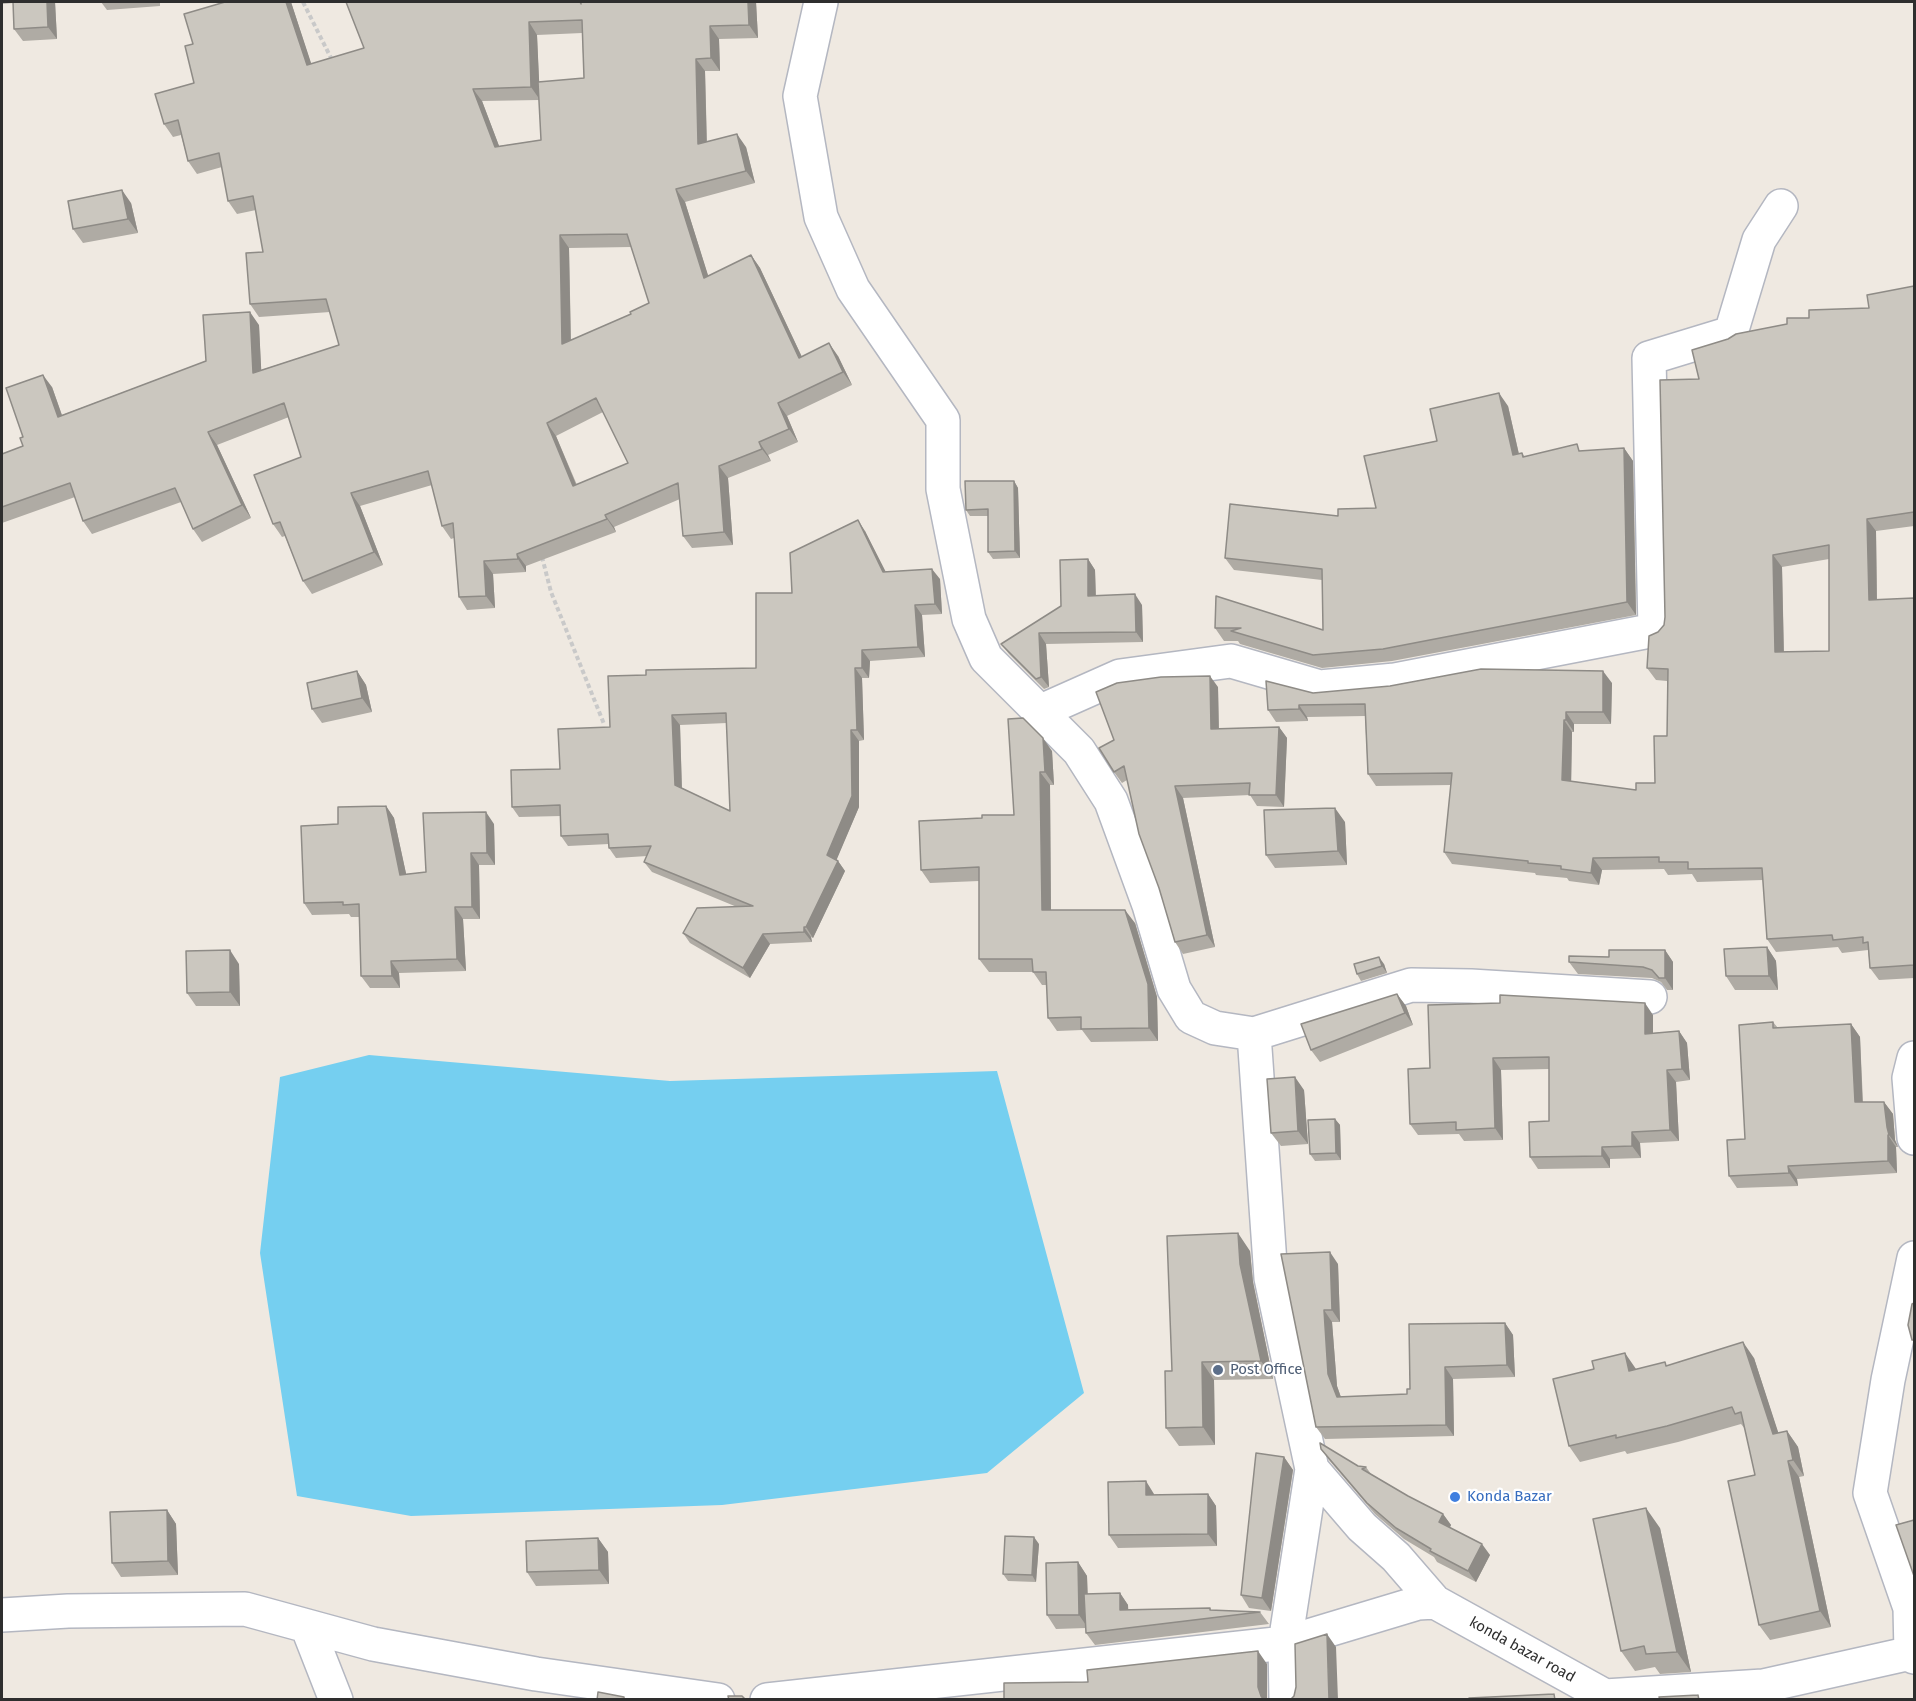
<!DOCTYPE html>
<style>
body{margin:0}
#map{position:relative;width:1916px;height:1701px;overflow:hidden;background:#efe9e1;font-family:"Fira Sans",sans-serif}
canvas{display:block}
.frame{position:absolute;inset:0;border:3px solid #2e2e2e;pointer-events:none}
</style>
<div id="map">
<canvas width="1916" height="1701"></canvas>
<div class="frame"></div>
</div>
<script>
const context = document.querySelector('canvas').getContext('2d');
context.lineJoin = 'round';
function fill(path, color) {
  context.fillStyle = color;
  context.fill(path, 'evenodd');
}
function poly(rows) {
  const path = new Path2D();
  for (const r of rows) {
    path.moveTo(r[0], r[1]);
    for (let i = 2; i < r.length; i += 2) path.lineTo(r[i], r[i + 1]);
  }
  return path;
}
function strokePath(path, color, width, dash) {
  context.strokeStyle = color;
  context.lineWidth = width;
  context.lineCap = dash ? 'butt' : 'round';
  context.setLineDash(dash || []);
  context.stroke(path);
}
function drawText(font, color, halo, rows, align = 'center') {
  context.font = font + ' "Fira Sans",sans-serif';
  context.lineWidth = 4.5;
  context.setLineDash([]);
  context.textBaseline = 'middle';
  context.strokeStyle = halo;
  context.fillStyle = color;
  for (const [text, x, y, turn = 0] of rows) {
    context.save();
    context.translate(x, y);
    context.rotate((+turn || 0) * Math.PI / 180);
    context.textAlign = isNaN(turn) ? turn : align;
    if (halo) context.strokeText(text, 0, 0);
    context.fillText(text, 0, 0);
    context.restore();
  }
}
fill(poly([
 [369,1055,670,1081,997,1071,1084,1393,987,1473,722,1505,411,1516,297,1496,260,1253,280,1077]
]), '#75cff0');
const minor = poly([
 [821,2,800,96,821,217,853,289,943,420,943,489,969,619,986,658,1079,751,1111,801,1149,905,1174,989,1191,1017,1215,1028,1254,1034,1411,985,1471,986,1650,997],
 [1039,712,1120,676,1231,661,1320,687,1395,680,1655,630,1649,358,1731,333,1759,240,1781,206],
 [1254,1034,1271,1278,1312,1469,1285,1643,1286,1700],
 [1914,1058,1909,1078,1914,1138],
 [1312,1469,1362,1527,1396,1557,1435,1602,1605,1696,1608,1700],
 [2,1615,68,1611,245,1609,373,1644,536,1674,718,1700],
 [307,1626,336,1700],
 [1911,1653,1910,1608,1870,1493,1888,1380,1914,1258],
 [1605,1696,1763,1686,1911,1653,1914,1657],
 [767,1700,1285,1643,1418,1603,1435,1602]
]);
strokePath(minor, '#b4b7c1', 36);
strokePath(poly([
 [303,2,332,60],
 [542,557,551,592,604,724]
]), '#c9c9c9', 4, [4.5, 3]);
strokePath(minor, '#fff', 33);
fill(poly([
 [2,2,55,2,57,39,23,41,14,29,13,3,2,4],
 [101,2,160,2,160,6,107,10],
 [291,2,311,64,364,48,346,2,756,2,758,38,719,39,720,71,705,71,707,142,746,147,755,183,685,202,708,276,751,255,760,268,802,357,838,356,852,385,787,416,798,442,768,455,771,461,728,478,733,545,692,548,683,536,680,499,614,527,616,532,526,566,526,572,493,574,495,608,467,610,459,597,454,538,451,539,442,526,432,485,360,506,383,565,312,594,303,581,285,536,282,537,273,524,301,457,289,417,217,445,251,518,202,542,193,529,181,502,92,534,83,521,75,497,2,523,2,454,23,446,23,437,52,387,62,415,206,361,259,325,261,370,339,345,330,312,259,317,250,304,263,252,256,210,237,214,228,201,222,167,197,174,188,161,181,135,173,137,164,124,194,83,193,44],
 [582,33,584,78,539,82,537,35],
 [539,100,541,140,499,146,482,101],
 [631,247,649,303,631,314,571,340,569,248],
 [603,412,628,463,577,485,556,436],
 [131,203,138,233,83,243,73,229],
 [1914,286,1914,526,1876,531,1877,600,1914,598,1914,978,1879,980,1870,968,1868,950,1842,953,1838,947,1776,952,1767,939,1763,880,1697,882,1692,874,1668,875,1664,869,1602,870,1599,885,1569,881,1567,878,1536,875,1535,873,1452,864,1444,852,1451,785,1376,786,1368,774,1365,716,1307,717,1308,721,1276,722,1268,710,1313,693,1612,683,1611,724,1574,724,1574,732,1572,732,1571,781,1636,790,1655,783,1667,736,1667,681,1656,680,1647,668,1658,632,1664,625,1665,617,1699,379,1787,324,1809,318,1869,308],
 [1829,559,1829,651,1784,652,1782,567],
 [1508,406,1519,454,1522,453,1525,457,1582,451,1624,448,1633,461,1636,615,1392,661,1322,668,1240,644,1238,641,1224,641,1215,628,1216,596,1323,630,1322,580,1234,570,1225,558,1338,516,1376,508,1437,441],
 [1014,481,1018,488,1020,558,993,559,988,552,988,516,970,516,966,510],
 [865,531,885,572,940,579,942,614,922,615,925,657,870,661,869,678,862,678,864,740,859,741,859,807,836,860,838,861,845,871,813,938,811,937,812,942,770,944,750,978,690,943,683,933,737,907,652,872,644,862,647,856,616,858,609,848,609,844,568,846,561,836,561,816,519,817,512,807,610,727,646,675,756,668,792,593],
 [727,723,730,811,682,788,680,725],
 [1088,559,1095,570,1096,596,1142,605,1143,642,1046,644,1049,687,1044,689,1009,654,1001,644,1061,606],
 [357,671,366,685,372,712,322,723,312,709],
 [1218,687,1219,729,1279,727,1287,738,1284,807,1257,806,1250,795,1183,798,1215,947,1183,954,1175,942,1127,780,1122,783,1114,772],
 [1052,751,1054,785,1050,785,1051,910,1135,923,1157,997,1158,1041,1091,1042,1082,1030,1057,1031,1048,1018,1047,985,1042,985,1033,972,989,972,979,959,979,881,930,883,921,870,982,818,1014,815],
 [386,806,394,818,406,874,426,872,494,824,495,865,479,865,480,919,463,919,466,971,399,973,400,988,370,988,361,976,359,917,351,917,349,914,312,915,304,903,338,824],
 [1345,822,1347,865,1275,868,1266,855],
 [1767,947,1776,961,1778,990,1735,990,1726,976],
 [1665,950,1673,962,1673,990,1667,990,1661,982,1652,978,1578,974,1569,962],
 [239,964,240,1006,196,1006,187,993],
 [1384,964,1387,973,1361,981,1357,974],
 [1397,994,1406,1006,1413,1025,1320,1062,1311,1050],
 [1653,1015,1653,1033,1679,1031,1687,1043,1690,1080,1676,1082,1679,1141,1640,1143,1641,1158,1610,1159,1610,1168,1538,1169,1530,1157,1549,1121,1549,1069,1501,1070,1503,1140,1464,1141,1459,1134,1418,1135,1410,1124,1430,1068],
 [1773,1022,1778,1028,1851,1024,1860,1037,1863,1102,1884,1102,1893,1114,1895,1140,1898,1147,1896,1147,1897,1173,1797,1179,1798,1186,1737,1188,1729,1176,1745,1139],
 [1304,1090,1308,1144,1281,1146,1271,1133],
 [1335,1119,1340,1125,1341,1160,1315,1161,1310,1154],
 [1250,1251,1253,1282,1273,1379,1214,1380,1215,1445,1179,1446,1166,1428,1172,1371],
 [1281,1254,1338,1264,1340,1322,1332,1322,1337,1386,1341,1397,1407,1394,1410,1389,1505,1323,1513,1335,1515,1377,1453,1379,1454,1436,1325,1439,1316,1427],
 [1754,1358,1778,1433,1787,1431,1798,1447,1804,1476,1799,1477,1831,1627,1770,1640,1759,1625,1755,1475,1745,1429,1741,1424,1678,1442,1627,1454,1625,1451,1580,1462,1569,1446,1636,1369,1636,1370],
 [1321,1449,1358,1466,1366,1467,1371,1474,1408,1496,1443,1514,1451,1525,1450,1527,1490,1555,1476,1582,1437,1562,1434,1557,1404,1539,1375,1514,1329,1460],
 [1284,1457,1293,1470,1271,1611,1249,1608,1241,1595],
 [1154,1494,1154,1495,1208,1494,1216,1506,1217,1546,1118,1548,1109,1535],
 [167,1510,176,1524,178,1575,121,1577,112,1563],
 [1660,1528,1691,1672,1660,1674,1655,1667,1635,1671,1621,1651],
 [598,1538,608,1552,609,1584,536,1586,527,1572],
 [1039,1544,1036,1582,1008,1581,1003,1574],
 [1078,1562,1087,1576,1088,1594,1120,1593,1128,1605,1128,1610,1210,1608,1211,1610,1260,1612,1269,1624,1095,1645,1086,1633,1086,1628,1056,1629,1047,1615]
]), '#afaba4');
fill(poly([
 [47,2,55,2,57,39,48,27],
 [286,2,291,2,316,78,307,65],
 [748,2,756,2,758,38,749,25],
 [529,22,537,35,540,100,531,87],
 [710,26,719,39,720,71,711,58],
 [696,59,705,71,707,157,698,144],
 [473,89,482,101,504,159,495,147],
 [737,134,746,147,755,183,746,171],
 [676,189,685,202,713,291,704,278],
 [122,190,131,203,138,233,128,219],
 [560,235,569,248,571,357,562,344],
 [751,255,760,268,808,370,799,358],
 [250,312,259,325,262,385,253,373],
 [829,343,838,356,852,385,843,372],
 [43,375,52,387,67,430,58,417],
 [1499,393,1508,406,1522,468,1513,455],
 [778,403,787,416,798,442,789,429],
 [547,423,556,436,582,499,573,486],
 [208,432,217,445,251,518,242,505],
 [759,442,768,455,771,461,762,449],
 [1624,448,1633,461,1636,615,1627,602],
 [719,466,728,478,733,545,724,532],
 [1014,481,1018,488,1020,558,1015,551],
 [351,493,360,506,383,565,374,552],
 [605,515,614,527,616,532,607,519],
 [1867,519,1876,531,1877,612,1869,600],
 [858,520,865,531,891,582,883,572],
 [517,554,526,566,526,572,518,559],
 [1773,555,1782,567,1784,664,1775,652],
 [1088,559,1095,570,1096,607,1088,596],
 [484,561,493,574,495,608,486,596],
 [932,569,940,579,942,614,935,604],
 [1135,594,1142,605,1143,642,1136,632],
 [915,605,922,615,925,657,918,647],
 [1039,633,1046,644,1049,687,1041,677],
 [862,650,870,661,869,678,862,668],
 [855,668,862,678,864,740,857,730],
 [357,671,366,685,372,712,362,698],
 [1603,671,1612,683,1611,724,1603,712],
 [1210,676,1218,687,1219,741,1211,729],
 [1299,705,1307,717,1308,721,1299,709],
 [1566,712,1574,724,1574,732,1566,720],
 [672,715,680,725,682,795,675,785],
 [1564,720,1572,732,1571,792,1562,780],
 [1279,727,1287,738,1284,807,1276,795],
 [851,730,859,741,859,807,834,866,827,855],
 [1043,738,1052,751,1054,785,1045,772],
 [1040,772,1050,785,1051,923,1042,910],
 [1175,786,1183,798,1215,947,1207,935],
 [386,806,394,818,409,887,400,875],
 [1335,808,1345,822,1347,865,1338,851],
 [486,812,494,824,495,865,487,853],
 [471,853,479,865,480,919,472,907],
 [1593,858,1602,870,1599,885,1591,873],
 [838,861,845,871,813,938,806,927],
 [455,907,463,919,466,971,457,959],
 [1125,910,1135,923,1157,997,1158,1041,1149,1028],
 [804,927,811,937,812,942,804,932],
 [763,934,770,944,750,978,743,968],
 [1767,947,1776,961,1778,990,1769,976],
 [230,950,239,964,240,1006,230,992],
 [1665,950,1673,962,1673,990,1665,978],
 [1379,957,1384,964,1387,973,1382,966],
 [391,961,399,973,400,988,392,976],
 [1397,994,1406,1006,1413,1025,1405,1013],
 [1645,1003,1653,1015,1653,1046,1645,1034],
 [1851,1024,1860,1037,1863,1115,1855,1102],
 [1679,1031,1687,1043,1690,1080,1682,1069],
 [1493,1058,1501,1070,1503,1140,1495,1128],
 [1667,1070,1676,1082,1679,1141,1670,1130],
 [1295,1077,1304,1090,1308,1144,1298,1131],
 [1884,1102,1893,1114,1895,1140,1898,1147,1889,1135,1887,1127],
 [1335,1119,1340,1125,1341,1160,1336,1153],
 [1632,1132,1640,1143,1641,1158,1632,1146],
 [1888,1135,1896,1147,1897,1173,1888,1161],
 [1602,1147,1610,1159,1610,1168,1602,1156],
 [1788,1166,1797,1179,1798,1186,1789,1173],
 [1238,1233,1250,1251,1253,1282,1273,1379,1261,1361,1240,1264],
 [1330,1252,1338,1264,1340,1322,1332,1310],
 [1324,1310,1332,1322,1337,1386,1345,1409,1337,1397,1328,1374],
 [1505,1323,1513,1335,1515,1377,1507,1365],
 [1743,1342,1754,1358,1784,1450,1773,1434],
 [1625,1353,1636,1369,1640,1387,1629,1371],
 [1202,1362,1214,1380,1215,1445,1203,1427],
 [1445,1367,1453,1379,1454,1436,1446,1425],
 [1787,1431,1798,1447,1804,1476,1793,1460],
 [1284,1457,1293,1470,1271,1611,1262,1598],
 [1788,1461,1799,1477,1831,1627,1820,1611],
 [1146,1481,1154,1494,1154,1507,1146,1495],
 [1208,1494,1216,1506,1217,1546,1208,1534],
 [1646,1508,1660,1528,1691,1672,1677,1652],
 [167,1510,176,1524,178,1575,168,1561],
 [1443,1514,1451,1525,1447,1533,1439,1522],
 [1034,1537,1039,1544,1036,1582,1032,1575],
 [598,1538,608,1552,609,1584,599,1570],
 [1482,1544,1490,1555,1476,1582,1468,1571],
 [1078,1562,1087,1576,1088,1628,1079,1615],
 [1120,1593,1128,1605,1129,1622,1120,1610],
 [1327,1634,1336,1647,1338,1700,1329,1700],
 [1258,1651,1267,1664,1267,1700,1263,1700,1261,1696,1258,1687]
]), '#8e8b86');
const building = poly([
 [13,2,47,2,48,27,14,29,13,2],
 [225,2,286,2,307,65,364,48,346,2,580,2,581,4,581,2,748,2,749,25,710,26,711,58,696,59,698,144,737,134,746,171,676,189,704,278,751,255,799,358,829,343,843,372,778,403,789,429,759,442,762,449,719,466,724,532,683,536,678,483,605,515,607,519,517,554,518,559,484,561,486,596,459,597,453,523,442,526,428,471,351,493,374,552,303,581,280,522,273,524,254,475,301,457,284,403,208,432,242,505,193,529,175,488,83,521,70,483,2,507,2,454,23,446,20,438,23,437,6,388,43,375,58,417,206,361,203,315,250,312,253,373,339,345,326,299,250,304,246,253,263,252,253,196,228,201,219,153,188,161,178,120,164,124,155,94,194,83,185,46,193,44,184,14,225,2],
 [582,20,584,78,538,82,541,140,495,147,473,89,531,87,529,22,582,20],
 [627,234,649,303,630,312,631,314,562,344,560,235,627,234],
 [596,398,628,463,573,486,547,423,596,398],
 [122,190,128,219,73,229,68,201,122,190],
 [1914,286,1914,512,1867,519,1869,600,1914,598,1914,965,1870,968,1868,942,1863,943,1863,937,1833,940,1832,935,1767,939,1762,868,1688,869,1688,862,1659,862,1659,857,1593,858,1591,873,1561,869,1561,866,1528,863,1528,861,1444,852,1452,773,1368,774,1365,704,1299,705,1299,709,1268,710,1266,681,1313,693,1390,686,1481,669,1603,671,1603,712,1566,712,1566,720,1564,720,1562,780,1636,790,1636,783,1655,783,1654,736,1667,736,1668,669,1647,668,1649,636,1658,632,1664,625,1665,617,1660,380,1699,379,1692,350,1728,339,1736,334,1787,324,1787,318,1809,318,1809,310,1869,308,1867,295,1914,286],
 [1829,545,1829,651,1775,652,1773,555,1829,545],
 [1499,393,1513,455,1522,453,1523,457,1577,444,1579,451,1624,448,1627,602,1383,649,1313,655,1231,631,1241,628,1215,628,1216,596,1323,630,1322,569,1225,558,1230,504,1338,516,1338,509,1376,508,1364,456,1437,441,1430,409,1499,393],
 [965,481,1014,481,1015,551,988,552,988,509,966,510,965,481],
 [858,520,883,572,932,569,935,604,915,605,918,647,862,650,862,668,855,668,857,730,851,730,852,796,827,855,838,861,806,927,804,927,804,932,763,934,743,968,683,933,697,908,753,906,644,862,651,846,609,848,608,834,561,836,560,805,512,807,511,770,560,769,558,729,610,727,608,676,646,675,646,670,756,668,756,593,792,593,790,553,858,520],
 [726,713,730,811,675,785,672,715,726,713],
 [1088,559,1088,596,1135,594,1136,632,1039,633,1041,677,1036,679,1001,644,1061,606,1060,560,1088,559],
 [357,671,362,698,312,709,307,683,357,671],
 [1210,676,1211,729,1279,727,1276,795,1249,795,1250,783,1175,786,1207,935,1175,942,1159,888,1139,834,1124,766,1114,772,1099,748,1114,740,1096,692,1117,683,1161,677,1210,676],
 [1023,718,1043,738,1045,772,1040,772,1042,910,1125,910,1148,984,1149,1028,1081,1029,1081,1017,1048,1018,1046,972,1033,972,1032,959,979,959,979,867,921,870,919,821,982,818,982,815,1014,815,1008,719,1023,718],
 [386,806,400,875,426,872,423,813,486,812,487,853,471,853,472,907,455,907,457,959,391,961,392,976,361,976,359,904,343,905,343,902,304,903,301,826,338,824,338,807,386,806],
 [1335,808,1338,851,1266,855,1264,810,1335,808],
 [1767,947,1769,976,1726,976,1724,949,1767,947],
 [230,950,230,992,187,993,186,951,230,950],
 [1609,950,1665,950,1665,978,1659,978,1652,970,1643,967,1569,962,1569,956,1609,957,1609,950],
 [1379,957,1382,966,1357,974,1354,964,1379,957],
 [1397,994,1405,1013,1311,1050,1301,1024,1397,994],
 [1500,995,1645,1003,1645,1034,1679,1031,1682,1069,1667,1070,1670,1130,1632,1132,1632,1146,1602,1147,1602,1156,1530,1157,1529,1122,1549,1121,1549,1057,1493,1058,1495,1128,1456,1130,1456,1122,1410,1124,1408,1069,1430,1068,1428,1005,1500,1003,1500,995],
 [1773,1022,1773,1028,1851,1024,1855,1102,1884,1102,1887,1127,1889,1135,1888,1135,1888,1161,1788,1166,1789,1173,1729,1176,1727,1140,1745,1139,1739,1025,1773,1022],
 [1295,1077,1298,1131,1271,1133,1267,1079,1295,1077],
 [1335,1119,1336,1153,1310,1154,1308,1120,1335,1119],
 [1238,1233,1240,1264,1261,1361,1202,1362,1203,1427,1166,1428,1165,1371,1172,1371,1167,1236,1238,1233],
 [1330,1252,1332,1310,1324,1310,1328,1374,1337,1397,1407,1394,1407,1389,1410,1389,1409,1324,1505,1323,1507,1365,1445,1367,1446,1425,1316,1427,1281,1254,1330,1252],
 [1914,1303,1914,1340,1912,1340,1908,1325,1912,1304,1914,1303],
 [1743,1342,1773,1434,1787,1431,1793,1460,1788,1461,1820,1611,1759,1625,1728,1481,1755,1475,1741,1412,1735,1414,1732,1407,1667,1426,1616,1438,1616,1435,1569,1446,1553,1379,1594,1369,1592,1361,1625,1353,1629,1371,1665,1362,1666,1366,1743,1342],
 [1320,1443,1358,1466,1366,1467,1362,1469,1408,1496,1443,1514,1439,1522,1482,1544,1468,1571,1430,1551,1431,1549,1396,1528,1367,1503,1321,1449,1320,1443],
 [1256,1453,1284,1457,1262,1598,1241,1595,1256,1453],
 [1146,1481,1146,1495,1208,1494,1208,1534,1109,1535,1108,1482,1146,1481],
 [1646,1508,1677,1652,1646,1654,1644,1646,1621,1651,1593,1519,1646,1508],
 [167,1510,168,1561,112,1563,110,1512,167,1510],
 [1914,1520,1914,1576,1896,1525,1914,1520],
 [1005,1536,1034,1537,1032,1575,1003,1574,1005,1536],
 [598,1538,599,1570,527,1572,526,1541,598,1538],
 [1078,1562,1079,1615,1047,1615,1046,1563,1078,1562],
 [1120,1593,1120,1610,1210,1608,1210,1610,1260,1612,1086,1633,1084,1594,1120,1593],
 [1327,1634,1329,1700,1290,1700,1294,1696,1296,1687,1295,1644,1327,1634],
 [1258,1651,1258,1687,1261,1696,1264,1700,1004,1700,1004,1683,1088,1682,1087,1670,1258,1651],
 [598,1692,624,1697,624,1700,597,1700,598,1692],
 [1554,1694,1555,1700,1469,1700,1469,1698,1554,1694],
 [1698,1695,1699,1700,1660,1700,1659,1697,1698,1695],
 [728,1696,742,1696,746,1700,729,1700,728,1696]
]);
fill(building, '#cbc7bf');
strokePath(building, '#8e8b86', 1.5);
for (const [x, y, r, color] of [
 [1218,1370,6,"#5c6f8a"],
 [1455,1497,6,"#3f7fe0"]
]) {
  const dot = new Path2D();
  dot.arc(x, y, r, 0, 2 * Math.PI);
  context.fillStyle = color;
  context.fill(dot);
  strokePath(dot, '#fff', 2);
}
drawText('15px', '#4e5e75', '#fff', [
 ["Post Office",1230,1370]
], 'left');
drawText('15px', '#366cbe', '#fff', [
 ["Konda Bazar",1467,1497]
], 'left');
drawText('15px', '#2e2e2e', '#fff', [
 ["konda bazar road",1522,1650,29]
]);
</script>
